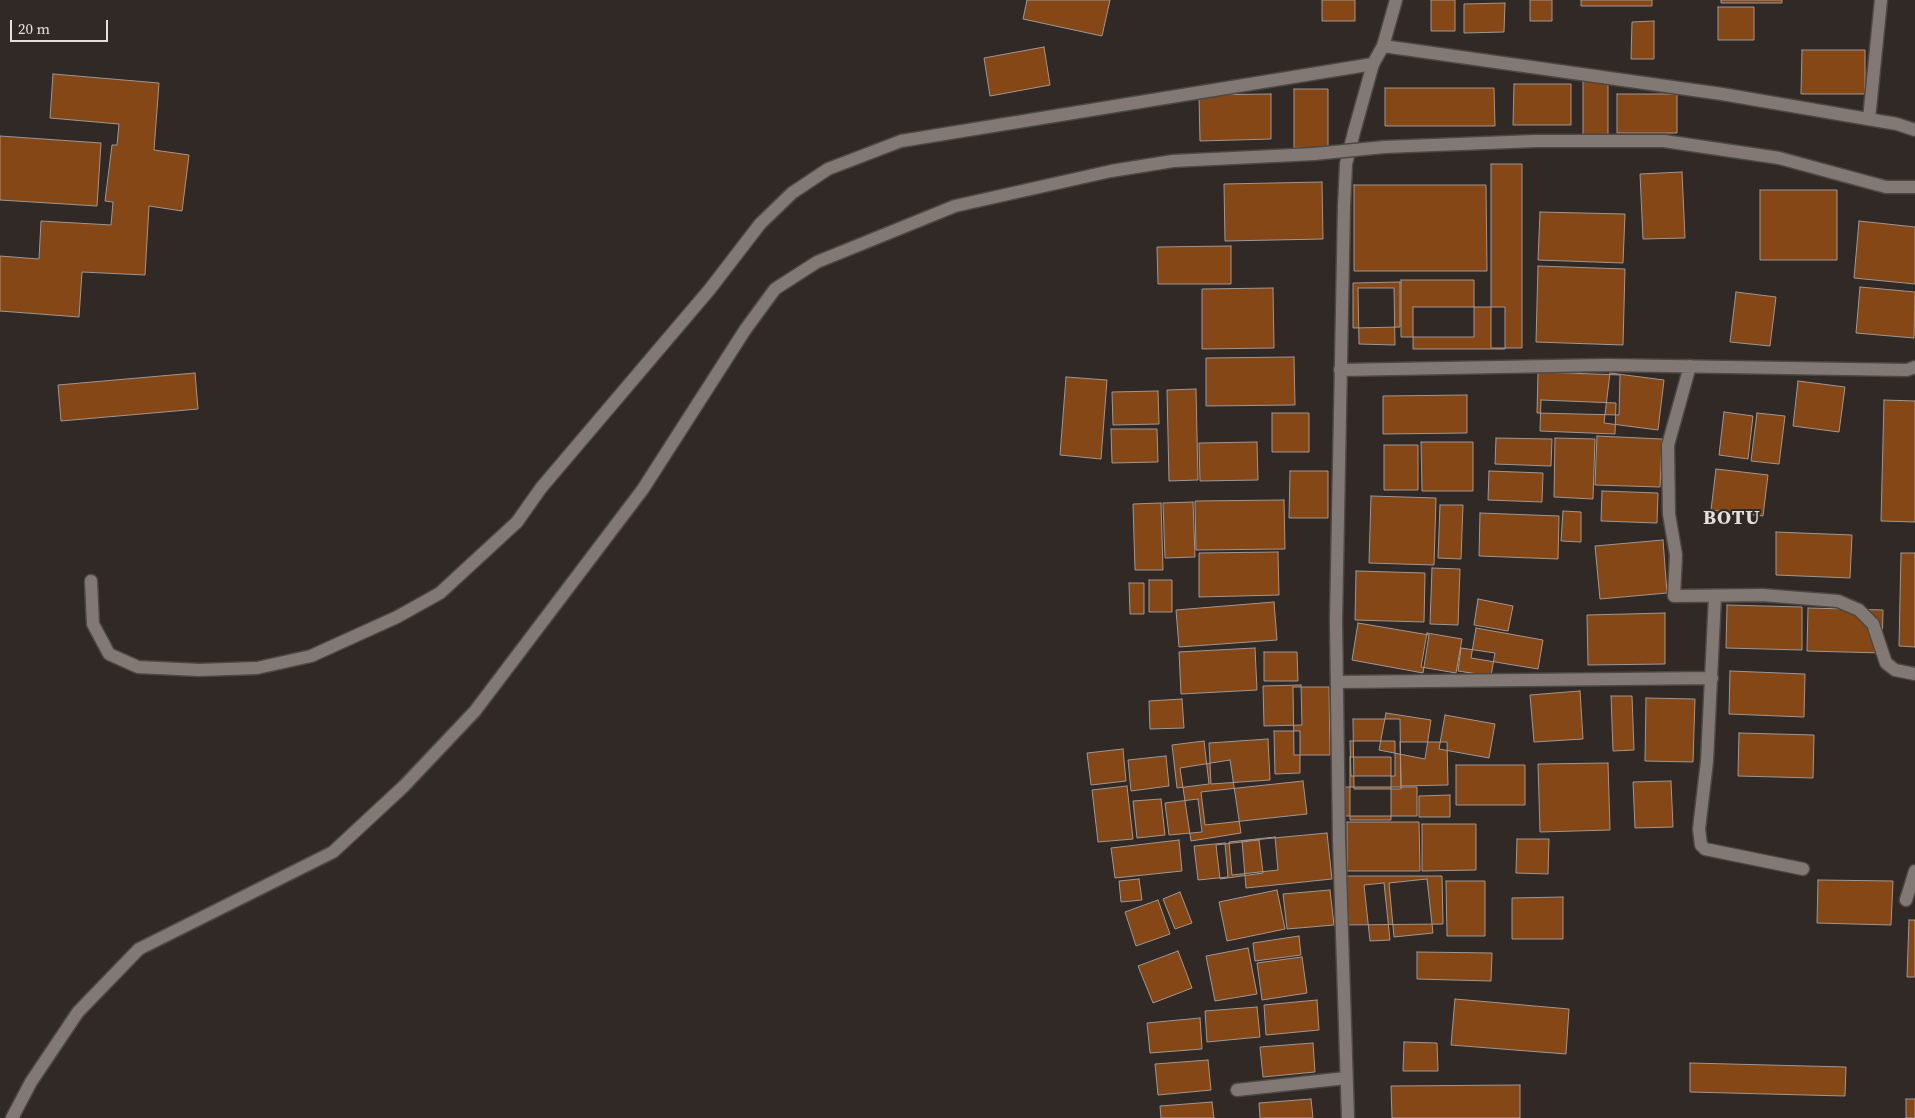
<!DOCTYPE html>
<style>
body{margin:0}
#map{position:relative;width:1915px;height:1118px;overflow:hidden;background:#302925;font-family:"Source Serif 4",serif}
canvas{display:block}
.scale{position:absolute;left:10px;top:20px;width:98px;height:22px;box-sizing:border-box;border:2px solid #e5e0dd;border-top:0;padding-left:6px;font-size:15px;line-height:18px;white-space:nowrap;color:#e5e0dd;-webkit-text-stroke:4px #302925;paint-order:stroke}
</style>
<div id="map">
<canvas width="1915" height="1118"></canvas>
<div class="scale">20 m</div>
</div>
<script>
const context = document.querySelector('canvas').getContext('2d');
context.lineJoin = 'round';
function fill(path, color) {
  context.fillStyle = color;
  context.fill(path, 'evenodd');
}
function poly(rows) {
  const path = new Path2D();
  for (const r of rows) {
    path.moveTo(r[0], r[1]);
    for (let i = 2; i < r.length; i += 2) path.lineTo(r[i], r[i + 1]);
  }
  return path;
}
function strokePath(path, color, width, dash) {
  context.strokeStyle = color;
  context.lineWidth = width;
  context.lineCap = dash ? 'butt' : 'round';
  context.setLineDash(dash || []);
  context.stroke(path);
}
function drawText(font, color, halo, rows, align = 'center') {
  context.font = font + ' "Source Serif 4",serif';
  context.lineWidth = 4;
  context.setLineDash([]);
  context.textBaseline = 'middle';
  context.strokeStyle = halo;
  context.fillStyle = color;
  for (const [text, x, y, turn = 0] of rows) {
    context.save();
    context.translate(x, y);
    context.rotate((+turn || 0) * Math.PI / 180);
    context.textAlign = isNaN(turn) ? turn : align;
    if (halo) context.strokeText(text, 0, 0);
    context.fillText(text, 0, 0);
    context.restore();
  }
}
const building = poly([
 [1027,0,1110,0,1102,36,1023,19,1027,0],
 [1322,0,1355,0,1355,21,1322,21,1322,0],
 [1431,0,1455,0,1455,31,1431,31,1431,0],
 [1530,0,1552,0,1552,21,1530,21,1530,0],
 [1581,0,1652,0,1652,6,1581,6,1581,0],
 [1721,0,1782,0,1782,3,1721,3,1721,0],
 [1505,3,1504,32,1464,33,1464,4,1505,3],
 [1718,7,1754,7,1754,40,1718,40,1718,7],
 [1654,21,1654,59,1631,59,1632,22,1654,21],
 [1044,47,1050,85,990,96,984,58,1044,47],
 [1802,50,1865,50,1865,94,1801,94,1802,50],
 [53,74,159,83,154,150,189,155,182,211,149,206,145,275,82,272,79,317,0,311,0,256,39,259,41,221,111,225,113,202,105,201,112,145,117,145,119,124,50,118,53,74],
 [1583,79,1608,79,1608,137,1583,136,1583,79],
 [1514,84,1571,84,1571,125,1513,125,1514,84],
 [1385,88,1494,88,1495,126,1385,126,1385,88],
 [1294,89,1328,89,1328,148,1294,148,1294,89],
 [1271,94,1271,139,1200,141,1199,95,1271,94],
 [1617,94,1677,94,1677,133,1617,133,1617,94],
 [0,136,101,143,97,206,0,200,0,136],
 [1491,164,1522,164,1522,348,1491,348,1491,164],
 [1682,172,1685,238,1643,239,1640,174,1682,172],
 [1322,182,1323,239,1225,241,1224,184,1322,182],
 [1354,185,1486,185,1487,271,1354,271,1354,185],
 [1760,190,1837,190,1837,260,1760,260,1760,190],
 [1540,212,1625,214,1623,263,1538,260,1540,212],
 [1859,221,1915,227,1915,284,1854,278,1859,221],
 [1231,246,1231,284,1158,284,1157,247,1231,246],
 [1538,266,1625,269,1623,345,1536,342,1538,266],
 [1401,280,1474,280,1474,337,1401,337,1401,280],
 [1400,282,1400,327,1353,328,1353,283,1400,282],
 [1860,287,1915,292,1914,338,1856,333,1860,287],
 [1273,288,1274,348,1202,349,1202,289,1273,288],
 [1358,288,1394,288,1395,345,1359,344,1358,288],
 [1736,292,1776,297,1770,346,1730,342,1736,292],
 [1413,307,1505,307,1505,349,1413,349,1413,307],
 [1294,357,1295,405,1206,406,1206,358,1294,357],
 [1538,372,1620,375,1619,415,1537,413,1538,372],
 [195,373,198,409,61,421,58,385,195,373],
 [1610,373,1664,380,1658,430,1604,423,1610,373],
 [1066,377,1107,380,1101,459,1060,455,1066,377],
 [1798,381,1845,387,1839,432,1793,426,1798,381],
 [1196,389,1198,480,1169,481,1167,390,1196,389],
 [1158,391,1159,424,1113,425,1112,392,1158,391],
 [1467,395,1467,433,1383,434,1383,396,1467,395],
 [1541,400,1616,403,1615,434,1540,431,1541,400],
 [1884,400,1915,401,1915,522,1881,521,1884,400],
 [1724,412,1753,416,1748,459,1719,455,1724,412],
 [1272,413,1309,413,1309,452,1272,452,1272,413],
 [1757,413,1785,416,1779,464,1751,461,1757,413],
 [1111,429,1157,429,1158,462,1112,463,1111,429],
 [1597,436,1662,439,1660,487,1595,485,1597,436],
 [1496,438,1552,439,1551,466,1495,464,1496,438],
 [1555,438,1595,439,1593,499,1554,497,1555,438],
 [1257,442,1258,480,1200,481,1199,443,1257,442],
 [1421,442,1473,442,1473,491,1422,491,1421,442],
 [1384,445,1418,445,1418,490,1384,490,1384,445],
 [1716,469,1768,475,1763,516,1711,510,1716,469],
 [1290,471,1328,471,1328,518,1289,518,1290,471],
 [1489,471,1543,473,1542,502,1488,500,1489,471],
 [1602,491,1658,493,1657,523,1601,521,1602,491],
 [1371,496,1436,498,1434,565,1369,563,1371,496],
 [1284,500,1285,549,1196,550,1195,501,1284,500],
 [1193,502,1195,557,1165,558,1163,503,1193,502],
 [1161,503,1163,570,1135,570,1133,504,1161,503],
 [1440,505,1463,505,1461,559,1438,558,1440,505],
 [1563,511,1581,512,1581,542,1561,541,1563,511],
 [1480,513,1559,516,1558,559,1479,556,1480,513],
 [1776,532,1852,535,1850,578,1776,575,1776,532],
 [1663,540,1667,593,1600,599,1595,546,1663,540],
 [1278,552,1279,595,1199,597,1199,553,1278,552],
 [1901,553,1915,553,1915,647,1899,646,1901,553],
 [1432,568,1460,569,1458,625,1430,624,1432,568],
 [1356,571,1425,573,1424,622,1355,620,1356,571],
 [1149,580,1172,580,1172,612,1149,612,1149,580],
 [1129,583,1144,583,1144,614,1130,614,1129,583],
 [1478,599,1513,606,1508,631,1474,625,1478,599],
 [1274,602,1277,640,1179,647,1176,610,1274,602],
 [1727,605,1802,607,1802,650,1726,648,1727,605],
 [1808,608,1883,610,1882,653,1807,651,1808,608],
 [1665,613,1665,664,1588,665,1587,615,1665,613],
 [1358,623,1429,635,1423,673,1352,660,1358,623],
 [1476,628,1543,640,1538,669,1471,658,1476,628],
 [1427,633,1462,639,1456,673,1421,667,1427,633],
 [1255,648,1257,690,1181,694,1179,652,1255,648],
 [1461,648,1495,653,1491,676,1458,671,1461,648],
 [1264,652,1297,652,1298,681,1264,681,1264,652],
 [1730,671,1805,674,1804,717,1729,714,1730,671],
 [1301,685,1302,725,1264,726,1263,686,1301,685],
 [1293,687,1329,687,1330,755,1294,755,1293,687],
 [1580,691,1583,739,1534,742,1530,695,1580,691],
 [1611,696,1632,696,1634,750,1613,751,1611,696],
 [1646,698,1695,699,1693,762,1645,761,1646,698],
 [1182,699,1184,728,1150,729,1149,701,1182,699],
 [1386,713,1431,720,1425,759,1379,750,1386,713],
 [1445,715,1495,724,1489,758,1439,749,1445,715],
 [1353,719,1400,719,1401,789,1354,789,1353,719],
 [1274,731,1300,731,1300,773,1275,774,1274,731],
 [1739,733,1814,735,1813,778,1738,776,1739,733],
 [1268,739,1270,780,1211,784,1209,743,1268,739],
 [1204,741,1209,784,1177,788,1172,745,1204,741],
 [1350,741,1395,741,1395,776,1351,776,1350,741],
 [1400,742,1447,742,1448,785,1401,786,1400,742],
 [1123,749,1126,781,1091,785,1087,753,1123,749],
 [1166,756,1169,786,1131,791,1128,760,1166,756],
 [1350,757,1391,757,1391,820,1350,820,1350,757],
 [1230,760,1241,833,1191,841,1180,768,1230,760],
 [1608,763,1610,830,1540,832,1538,764,1608,763],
 [1456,765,1525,765,1525,805,1456,805,1456,765],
 [1303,781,1307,814,1205,825,1201,792,1303,781],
 [1671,781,1673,827,1635,828,1633,782,1671,781],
 [1127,786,1133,839,1098,842,1092,790,1127,786],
 [1345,787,1417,787,1417,816,1345,816,1345,787],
 [1450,795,1450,817,1419,817,1419,796,1450,795],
 [1161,799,1165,835,1137,838,1133,801,1161,799],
 [1198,799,1202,832,1169,835,1165,803,1198,799],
 [1347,822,1419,822,1420,871,1347,871,1347,822],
 [1422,824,1476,824,1476,870,1422,871,1422,824],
 [1327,833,1332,879,1246,888,1242,841,1327,833],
 [1275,837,1278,870,1232,875,1229,842,1275,837],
 [1517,839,1549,839,1548,874,1516,873,1517,839],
 [1179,840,1182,871,1115,878,1111,848,1179,840],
 [1259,840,1263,873,1220,879,1216,845,1259,840],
 [1225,843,1228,877,1198,880,1194,846,1225,843],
 [1342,876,1442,876,1443,924,1342,925,1342,876],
 [1139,879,1142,900,1121,902,1119,881,1139,879],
 [1427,879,1433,933,1394,937,1389,883,1427,879],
 [1818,880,1893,881,1891,925,1817,923,1818,880],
 [1446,881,1485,881,1485,936,1447,936,1446,881],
 [1384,883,1390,940,1370,941,1364,885,1384,883],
 [1277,890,1285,929,1227,941,1219,902,1277,890],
 [1330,890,1334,925,1287,929,1283,894,1330,890],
 [1180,892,1192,923,1175,929,1163,899,1180,892],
 [1563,897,1563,939,1512,939,1512,898,1563,897],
 [1158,900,1170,934,1136,946,1125,912,1158,900],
 [1909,920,1915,920,1915,977,1907,977,1909,920],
 [1299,936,1301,955,1255,961,1253,943,1299,936],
 [1248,948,1257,994,1215,1001,1206,956,1248,948],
 [1178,951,1192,988,1153,1003,1138,966,1178,951],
 [1417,952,1492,953,1491,981,1417,979,1417,952],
 [1302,957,1307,993,1262,1000,1257,963,1302,957],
 [1455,999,1569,1009,1566,1054,1451,1045,1455,999],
 [1317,1000,1319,1030,1266,1035,1264,1005,1317,1000],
 [1257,1007,1260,1037,1207,1042,1205,1011,1257,1007],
 [1200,1018,1202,1049,1150,1053,1147,1023,1200,1018],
 [1404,1042,1437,1043,1438,1071,1403,1071,1404,1042],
 [1313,1043,1315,1072,1263,1077,1260,1047,1313,1043],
 [1208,1060,1211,1090,1158,1095,1155,1064,1208,1060],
 [1690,1063,1846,1067,1845,1096,1690,1092,1690,1063],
 [1520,1085,1520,1118,1392,1118,1391,1086,1520,1085],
 [1311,1099,1313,1118,1260,1118,1259,1103,1311,1099],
 [1906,1099,1915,1099,1915,1118,1906,1118,1906,1099],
 [1212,1102,1214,1118,1161,1118,1160,1106,1212,1102]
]);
fill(building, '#854716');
strokePath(building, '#a09792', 1);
const service = poly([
 [1384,147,1535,141,1664,141,1779,158,1886,187,1915,187],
 [91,581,93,624,109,654,138,667,199,670,257,668,311,656,397,617,440,593,517,522,541,488,710,289,760,224,792,193,828,169,901,141,1373,64],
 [12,1118,31,1082,78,1012,139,949,333,852,404,786,475,711,643,489,745,330,775,289,817,262,955,206,1111,171,1173,161,1314,154]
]);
const minor = poly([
 [1383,46,1722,94,1897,124,1915,130],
 [1869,119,1881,0],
 [1690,366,1668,445,1669,514,1676,555,1674,596,1762,595,1838,601,1859,610,1873,624,1886,663,1895,670,1915,674],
 [1340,370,1606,365,1907,370,1915,367],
 [1715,596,1707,761,1699,829,1701,845,1705,849,1803,869],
 [1337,682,1712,678],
 [1906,900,1915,871],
 [1237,1090,1346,1078],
 [1348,1118,1339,840,1336,620,1344,206,1346,164,1354,132,1373,64,1383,46,1396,0]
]);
strokePath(service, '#4d4844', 15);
strokePath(minor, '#4d4844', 15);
strokePath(service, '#827974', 12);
strokePath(minor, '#827974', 12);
const serviceBridge = poly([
 [1314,154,1384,147]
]);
strokePath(serviceBridge, '#4d4844', 15, []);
strokePath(serviceBridge, '#827974', 12);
context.letterSpacing = '1px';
drawText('bold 20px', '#e5e0dd', '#302925', [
 ["BOTU",1732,519]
]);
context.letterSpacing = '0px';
</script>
